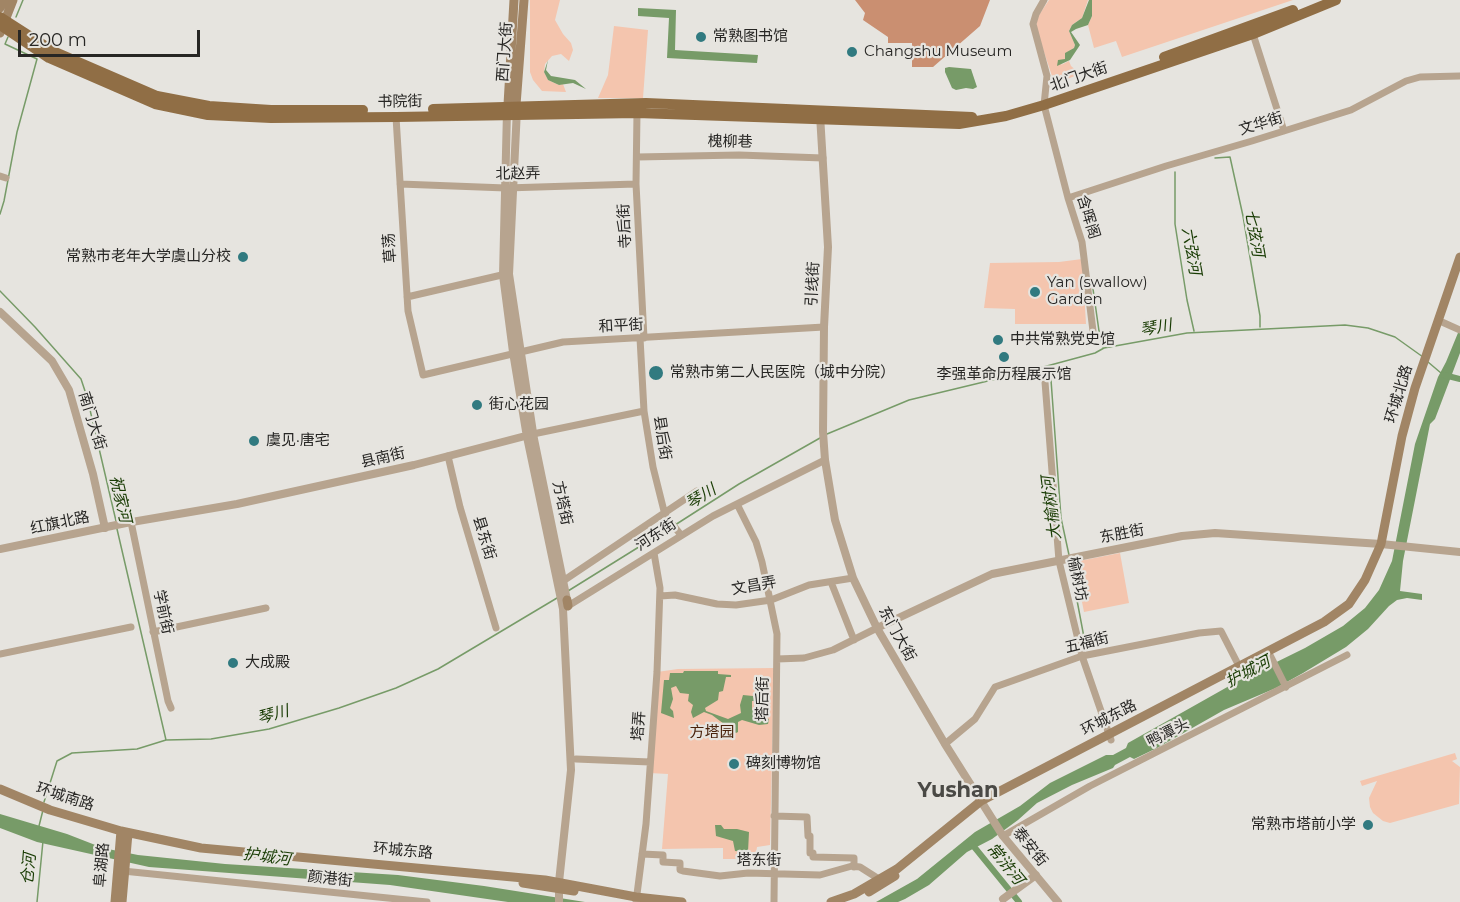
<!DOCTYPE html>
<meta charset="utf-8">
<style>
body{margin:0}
#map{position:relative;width:1460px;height:902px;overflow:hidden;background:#e6e4df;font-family:Montserrat,sans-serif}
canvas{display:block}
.scale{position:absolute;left:18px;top:30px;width:182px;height:27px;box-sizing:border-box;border:3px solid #272624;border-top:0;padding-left:8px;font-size:18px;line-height:21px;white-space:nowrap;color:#272624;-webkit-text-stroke:4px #e6e4df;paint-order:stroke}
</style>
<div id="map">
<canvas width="1460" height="902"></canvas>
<div class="scale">200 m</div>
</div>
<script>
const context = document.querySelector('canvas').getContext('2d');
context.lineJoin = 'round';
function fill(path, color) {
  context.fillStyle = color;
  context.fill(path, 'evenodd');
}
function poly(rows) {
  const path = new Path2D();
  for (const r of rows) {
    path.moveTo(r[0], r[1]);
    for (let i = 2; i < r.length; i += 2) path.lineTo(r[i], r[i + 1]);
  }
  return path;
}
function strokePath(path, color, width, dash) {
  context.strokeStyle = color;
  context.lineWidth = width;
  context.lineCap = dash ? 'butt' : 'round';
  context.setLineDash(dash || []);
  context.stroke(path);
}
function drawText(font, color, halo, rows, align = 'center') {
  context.font = font + ' Montserrat,"Noto Sans SC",sans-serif';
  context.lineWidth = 4.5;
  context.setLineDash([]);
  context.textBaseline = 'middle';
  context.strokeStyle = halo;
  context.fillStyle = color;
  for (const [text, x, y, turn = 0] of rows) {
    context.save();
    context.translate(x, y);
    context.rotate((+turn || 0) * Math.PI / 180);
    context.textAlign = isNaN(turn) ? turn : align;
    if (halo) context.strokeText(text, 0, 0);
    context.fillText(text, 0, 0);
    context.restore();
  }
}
fill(poly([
 [530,0,560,0,555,20,563,34,571,43,573,50,569,61,561,54,552,56,545,64,544,72,548,80,559,85,563,84,566,92,542,91,533,80,530,72],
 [1049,0,1088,0,1082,18,1072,25,1069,31,1075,45,1074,48,1066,53,1065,59,1061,65,1069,61,1071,66,1080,74,1062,81,1055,81,1052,76,1036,28,1037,18],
 [1092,0,1293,0,1122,57,1116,41,1094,48,1088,25,1092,16],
 [614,26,648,30,643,98,598,98,608,75],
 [1082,259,1086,324,1015,324,1015,309,984,308,990,263,1059,262],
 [1120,553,1129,603,1084,612,1074,562],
 [774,668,770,845,757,847,756,853,748,859,723,859,723,848,662,849,668,774,649,773,657,672,678,669],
 [1455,753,1457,759,1452,761,1460,767,1459,804,1390,823,1383,821,1373,813,1370,807,1369,798,1377,781,1362,786,1360,781]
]), '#f4c5ae');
fill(poly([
 [855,0,990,0,980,26,933,67,912,67,912,43,888,43,888,37,863,20,865,13]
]), '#ca8f71');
fill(poly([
 [1089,0,1092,0,1092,16,1088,25,1076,29,1071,32,1080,45,1070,60,1057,66,1058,60,1065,59,1065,53,1074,48,1075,45,1069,31,1072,25,1082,18],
 [638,8,676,10,675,50,758,55,757,63,667,58,669,18,638,16],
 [548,60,546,70,551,76,575,80,586,89,573,83,559,85,548,80,544,72],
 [949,67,971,69,977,87,973,89,966,88,956,90,952,88,945,72,945,68],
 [1460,328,1460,353,1435,419,1430,424,1403,561,1400,591,1422,594,1422,600,1407,598,1397,600,1389,606,1368,629,1346,647,1303,673,1276,688,1224,710,1157,748,1134,759,1130,757,1115,765,1113,768,1072,785,1037,803,1018,820,992,839,967,852,929,885,905,899,898,902,876,902,917,879,975,832,1020,806,1050,783,1106,755,1113,755,1126,748,1128,743,1238,681,1305,648,1343,626,1365,608,1379,590,1392,561,1415,444,1438,377,1446,362],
 [684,671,718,671,718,674,731,675,731,677,726,677,723,691,719,692,718,700,705,708,706,711,728,719,741,713,740,705,743,695,753,696,755,701,752,701,752,710,754,710,754,713,758,713,759,716,769,719,768,724,759,725,742,720,738,722,738,732,736,733,712,715,704,712,693,718,691,712,693,705,688,701,689,694,680,693,676,686,671,688,673,699,670,708,673,711,674,718,661,713,664,680,669,680,670,673,683,673],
 [0,814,67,834,103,848,138,855,225,864,398,875,484,886,585,902,508,902,390,885,149,867,37,842,0,828],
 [715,825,721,825,724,829,737,829,749,832,748,852,735,851,733,841,716,836]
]), '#779b68');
strokePath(poly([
 [16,17,23,0],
 [1215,158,1230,157,1243,216,1260,316,1260,327],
 [1175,172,1175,224,1187,300,1194,331],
 [0,214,4,201,17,132,37,59,5,44,8,37],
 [1092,282,1099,331,1103,347],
 [0,291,35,327,81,379,87,397,116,521],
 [1428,362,1441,373],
 [1050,366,1061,518,1069,555],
 [827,434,909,400,1021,373,1095,353,1104,348,1187,333,1345,325,1368,328,1395,337,1423,357],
 [675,525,739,484,820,438],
 [117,529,166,740],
 [1070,563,1086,648],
 [568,591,671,527],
 [44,802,57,761,72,753,137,749,166,740,211,739,269,729,339,708,396,688,438,669,557,598],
 [39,826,43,810],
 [37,902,43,841]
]), '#779b68', 1.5);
strokePath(poly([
 [1444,375,1460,379],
 [971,843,1019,902]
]), '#779b68', 6);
strokePath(poly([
 [1044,0,1036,14,1033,24,1047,76,1044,105,1068,198,1082,242,1094,339],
 [1253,34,1284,131],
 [637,113,636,184,644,338],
 [396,117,408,311,423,375,563,342,824,327],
 [637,157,739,155,823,158],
 [0,176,6,178],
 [400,184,506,188,636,184],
 [1068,198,1166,166,1252,141,1351,110,1406,81,1420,77,1460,76],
 [407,297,506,274],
 [1442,322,1460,330],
 [640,338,644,411,653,467,665,515,681,535],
 [1045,382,1059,561,1082,656,1111,740],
 [533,434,644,411],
 [448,456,460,507,496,628],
 [737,504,756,542,762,562,777,634,774,902],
 [131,522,168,701,171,708],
 [563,581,697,491],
 [831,582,854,640],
 [660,596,675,595,717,604,736,605,771,600,809,585,853,578],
 [568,606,713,516,825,460],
 [153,632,266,608],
 [0,654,131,627],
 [1270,655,1286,687],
 [777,659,804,658,833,650,877,628],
 [945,744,975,719,995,687,1082,656,1199,633,1221,631,1241,670],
 [576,759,650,762],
 [774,816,807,817,808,836,810,836,810,853,813,853,813,857,854,858,854,867],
 [1003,836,1090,786,1347,655],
 [642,854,663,855,663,862,680,863,680,870,683,871,720,876,748,873,820,875,852,866,860,867,882,881],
 [123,871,427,902],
 [636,902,646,824,657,672,660,588,654,553]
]), '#b7a48f', 7);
strokePath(poly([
 [517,109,509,274,534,439,567,600],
 [507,111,503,275,513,352,527,437,563,609,571,770,559,882,559,902],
 [820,115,828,247,824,327,823,432,825,460,835,520,853,578,877,628,945,744,1003,836,1058,902],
 [0,312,52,361,69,390,93,474,105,528],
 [0,549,126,523,237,504,414,465,533,434],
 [877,628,992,574,1182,536,1215,533,1381,544,1460,552],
 [1003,899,1036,875]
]), '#b7a48f', 8);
strokePath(poly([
 [0,8,4,0],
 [0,33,13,0],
 [508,105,514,0],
 [516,105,524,0],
 [567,600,568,606],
 [0,789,50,810,121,831,201,848,545,880,636,897,682,902],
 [523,883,574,891],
 [869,892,895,876],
 [115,902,121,831],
 [122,902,128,833],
 [831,902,854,894,897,869,981,801,1324,622,1349,604,1365,580,1381,544,1402,436,1415,388,1460,257]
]), '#a18565', 9);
strokePath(poly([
 [0,17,53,51,157,96,209,106,271,110,363,110],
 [0,25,49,58,155,104,208,115,271,118,396,117,637,113,959,124,1006,116,1044,105,1253,34,1336,0],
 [1164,57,1293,10],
 [433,109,646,103,972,117]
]), '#906e45', 10);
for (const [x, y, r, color] of [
 [701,37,6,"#317a80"],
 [852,52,6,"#317a80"],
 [243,257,6,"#317a80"],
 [1035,292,6,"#317a80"],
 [998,340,6,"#317a80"],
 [1004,357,6,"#317a80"],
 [656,373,8,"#317a80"],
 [477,405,6,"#317a80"],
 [254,441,6,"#317a80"],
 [233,663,6,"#317a80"],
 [734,764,6,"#317a80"],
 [1368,825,6,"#317a80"]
]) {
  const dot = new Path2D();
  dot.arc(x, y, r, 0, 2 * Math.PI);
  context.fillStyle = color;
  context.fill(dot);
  strokePath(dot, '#e6e4df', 2);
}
drawText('15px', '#272624', '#e6e4df', [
 ["常熟图书馆",713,37],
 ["Changshu Museum",864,52],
 ["常熟市老年大学虞山分校",231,257,"right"],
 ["Yan (swallow)",1047,283],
 ["Garden",1047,300],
 ["中共常熟党史馆",1010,340],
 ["常熟市第二人民医院（城中分院）",670,373],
 ["李强革命历程展示馆",1004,375,"center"],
 ["街心花园",489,405],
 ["虞见·唐宅",266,441],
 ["大成殿",245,663],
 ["碑刻博物馆",746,764],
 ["常熟市塔前小学",1356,825,"right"]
], 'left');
drawText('15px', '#272624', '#e6e4df', [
 ["西门大街",505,52,-86],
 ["北门大街",1079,77,-19],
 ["书院街",400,102,-1],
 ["文华街",1261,124,-17],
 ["槐柳巷",730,142,1],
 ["北赵弄",518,174,-1],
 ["含晖阁",1088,217,73],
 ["寺后街",625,226,-93],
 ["草荡",390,248,-94],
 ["引线街",813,284,-87],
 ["和平街",621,326,-3],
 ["环城北路",1399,394,-73],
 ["南门大街",92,421,73],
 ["县后街",662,438,81],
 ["县南街",383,458,-13],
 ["方塔街",562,503,78],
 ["红旗北路",60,523,-12],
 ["东胜街",1122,534,-11],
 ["河东街",656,535,-33],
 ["县东街",484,538,73],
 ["榆树坊",1077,579,78],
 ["文昌弄",754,586,-10],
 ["学前街",163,612,78],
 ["东门大街",897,634,61],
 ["五福街",1087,643,-14],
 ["塔后街",763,699,-89],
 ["环城东路",1109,718,-27],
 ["塔弄",639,726,-86],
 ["鸭潭头",1168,733,-27],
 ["环城南路",65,797,18],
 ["泰安街",1030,847,51],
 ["环城东路",403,851,5],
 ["塔东街",759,861],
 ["阜湖路",102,865,-85],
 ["颜港街",330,879,6]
]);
drawText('15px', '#49220b', '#e6e4df', [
 ["方塔园",712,733]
]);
drawText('italic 16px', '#193c04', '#e6e4df', [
 ["七弦河",1254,233,80],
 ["六弦河",1191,251,80],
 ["琴川",1156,328,-10],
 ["琴川",701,497,-32],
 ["祝家河",120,499,77],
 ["大榆树河",1052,508,-97],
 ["护城河",1248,672,-28],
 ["琴川",273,715,-15],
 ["护城河",267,857,7],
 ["常浒河",1005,864,51],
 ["仓河",29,869,-85]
]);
drawText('bold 21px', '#4a4945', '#e6e4df', [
 ["Yushan",958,791]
]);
</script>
